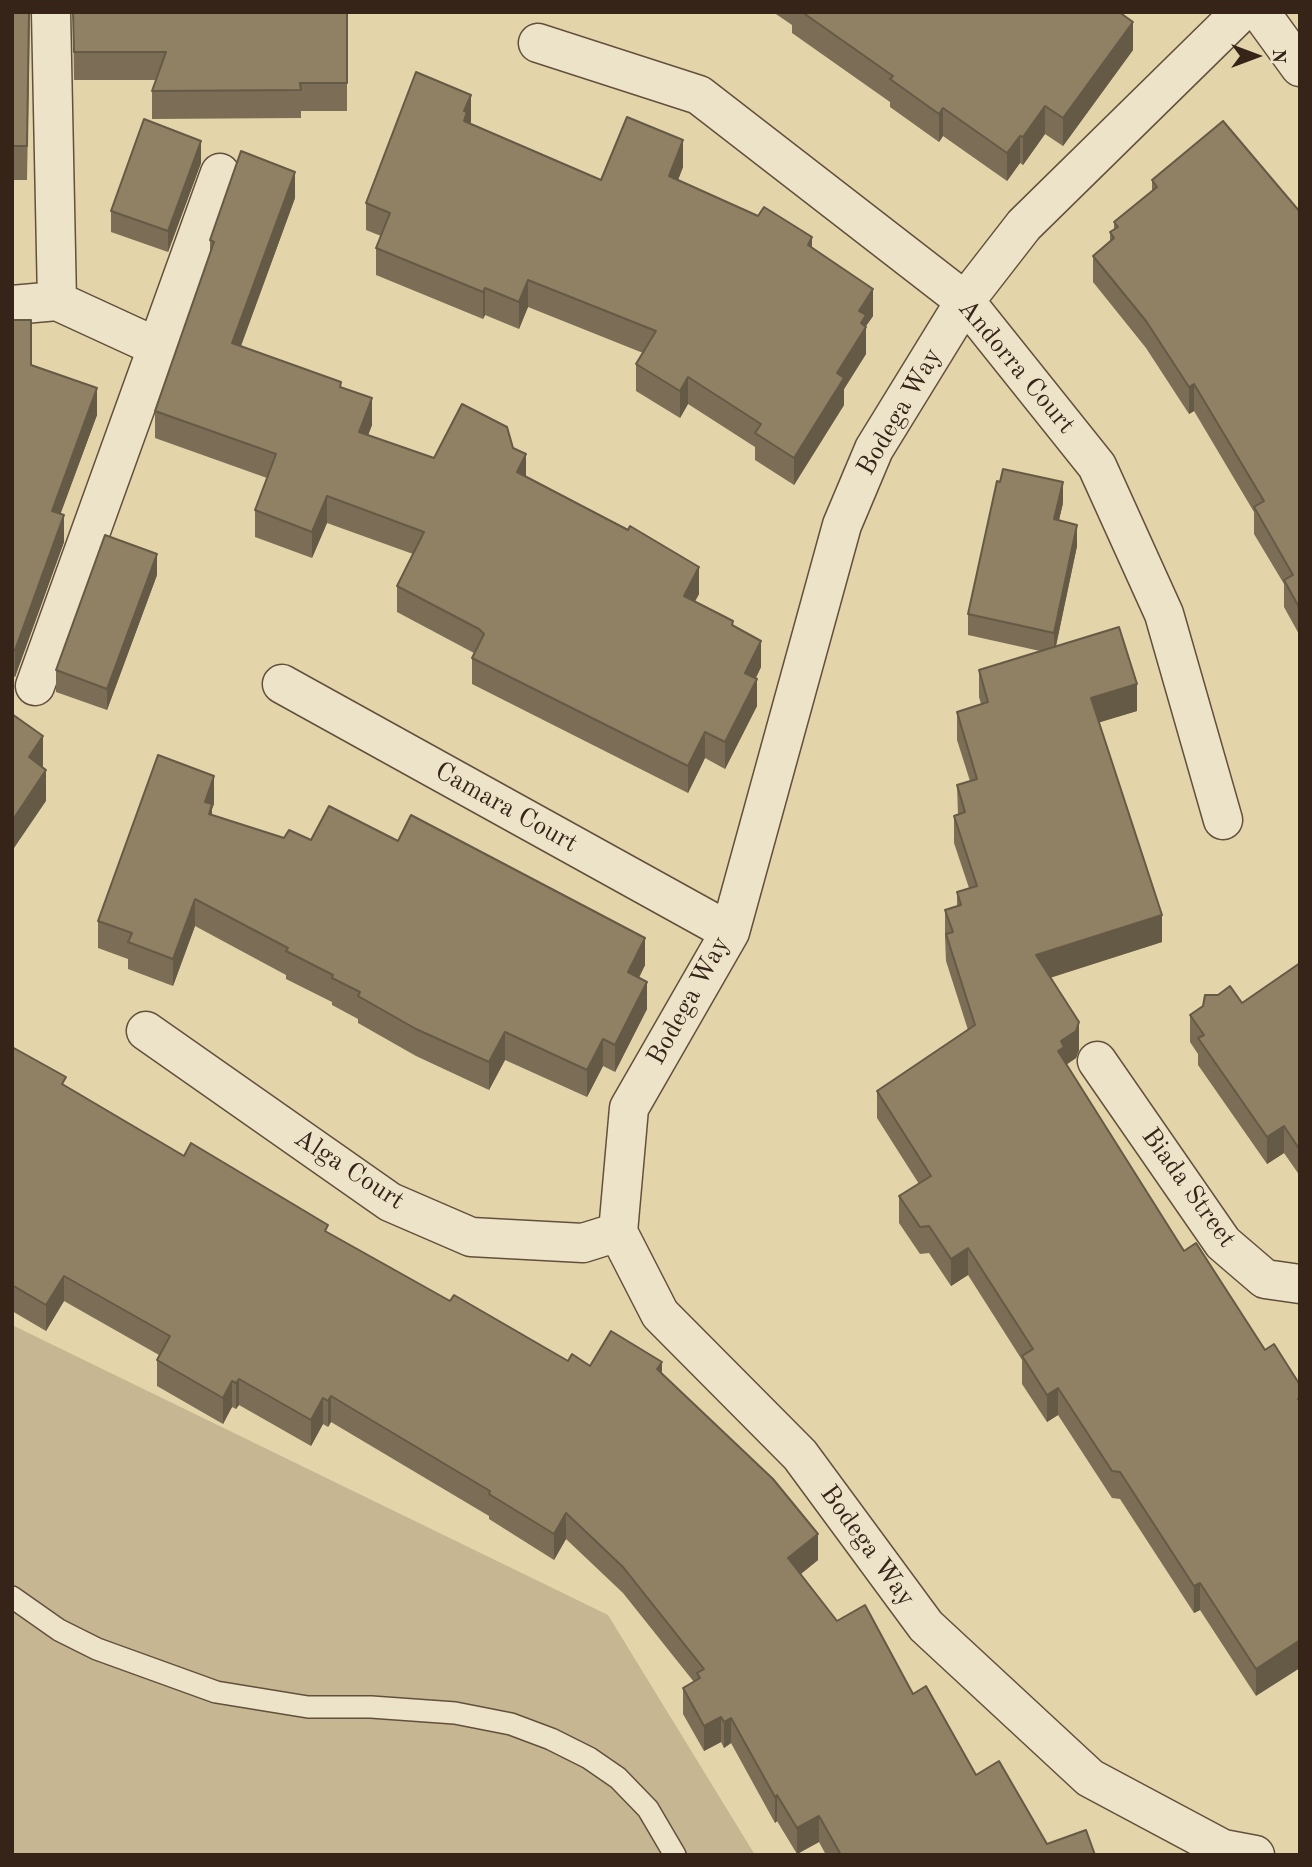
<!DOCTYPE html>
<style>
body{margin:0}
#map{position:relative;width:1312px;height:1867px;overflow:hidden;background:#e4d4aa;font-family:"Old Standard TT",serif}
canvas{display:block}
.frame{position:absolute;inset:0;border:14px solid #362419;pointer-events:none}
.north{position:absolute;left:1221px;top:21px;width:70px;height:70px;-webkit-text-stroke:5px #ede3c8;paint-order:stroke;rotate:90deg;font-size:19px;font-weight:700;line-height:28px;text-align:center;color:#362419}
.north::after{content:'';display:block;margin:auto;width:24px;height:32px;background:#362419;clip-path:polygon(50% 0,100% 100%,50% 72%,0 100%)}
</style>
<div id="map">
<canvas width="1312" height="1867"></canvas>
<div class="frame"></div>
<div class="north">N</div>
</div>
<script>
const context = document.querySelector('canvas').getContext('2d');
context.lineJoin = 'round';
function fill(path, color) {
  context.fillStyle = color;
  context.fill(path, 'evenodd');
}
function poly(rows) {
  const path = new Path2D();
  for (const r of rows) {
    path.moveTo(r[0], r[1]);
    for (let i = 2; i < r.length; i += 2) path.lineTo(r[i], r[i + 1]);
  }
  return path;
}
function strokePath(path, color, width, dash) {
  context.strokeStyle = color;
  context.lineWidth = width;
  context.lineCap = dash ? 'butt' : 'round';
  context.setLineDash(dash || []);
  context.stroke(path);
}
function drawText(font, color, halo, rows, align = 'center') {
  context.font = font + ' "Old Standard TT",serif';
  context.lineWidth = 5;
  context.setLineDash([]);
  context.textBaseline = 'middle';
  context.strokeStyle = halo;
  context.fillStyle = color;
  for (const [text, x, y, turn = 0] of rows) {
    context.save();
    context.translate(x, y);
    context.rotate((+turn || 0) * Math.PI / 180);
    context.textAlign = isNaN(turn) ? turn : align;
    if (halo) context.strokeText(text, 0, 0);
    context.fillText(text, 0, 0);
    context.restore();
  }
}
fill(poly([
 [12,1325,608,1615,755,1855,12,1855]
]), '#c6b691');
const service = poly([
 [12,1597,59,1630,97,1649,216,1692,308,1707,371,1707,455,1713,511,1724,551,1739,589,1758,618,1778,648,1809,675,1855]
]);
const minor = poly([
 [1241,12,1024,225,965,301,874,449,842,525,730,932,629,1108,618,1232,660,1314,800,1455,926,1626,1090,1778,1223,1849,1255,1855],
 [538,43,699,95,965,301,1097,466,1164,614,1223,820],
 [57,301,157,347],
 [12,305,57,301,51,12],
 [282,684,730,932],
 [35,686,220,173],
 [146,1031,390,1202,471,1237,583,1243,618,1232],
 [1097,1061,1223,1243,1265,1279,1300,1284]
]);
const tertiary = poly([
 [1260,12,1300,67]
]);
strokePath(service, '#62503d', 24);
strokePath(minor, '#62503d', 41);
strokePath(tertiary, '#62503d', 41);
strokePath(service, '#ede3c8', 21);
strokePath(minor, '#ede3c8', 38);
strokePath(tertiary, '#ede3c8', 38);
fill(poly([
 [12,12,30,12,27,180,12,180],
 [73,12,347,12,347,111,301,111,301,118,152,119,152,91,156,80,74,80],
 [773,12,1119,12,1133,50,1063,146,1045,134,1023,165,1020,163,1007,181,943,136,939,142,890,107,890,102,792,33,792,25],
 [471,122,470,124,601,180,683,167,678,180,812,248,873,316,866,326,866,354,844,389,844,405,794,485,755,460,755,447,688,404,680,418,636,391,636,364,643,353,528,307,519,329,485,315,483,319,376,275,376,248,381,236,366,230,366,203],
 [201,163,168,252,111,232,111,211],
 [1152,180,1300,212,1300,636,1284,607,1284,584,1254,534,1254,512,1194,411,1189,414,1146,348,1093,282,1093,256,1110,241,1110,232,1114,230,1114,222,1152,191],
 [295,198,241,346,341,387,372,425,368,435,434,458,513,448,526,476,699,594,695,601,733,626,761,667,756,678,757,706,725,769,705,758,688,793,472,684,472,658,474,653,397,612,397,586,413,554,327,523,312,558,255,537,255,510,267,478,155,438,155,411,210,255,210,240],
 [12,320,31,365,97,415,60,514,64,542,15,677,12,676],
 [1063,503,1059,520,1077,546,1056,646,1137,711,1099,722,1162,942,1050,978,1079,1050,1076,1058,1066,1065,1184,1251,1265,1350,1256,1696,1200,1610,1194,1613,1120,1499,1112,1498,1058,1415,1047,1422,1022,1384,1022,1360,968,1275,951,1286,929,1253,920,1254,899,1223,899,1196,919,1184,877,1118,877,1091,968,1030,946,961,945,937,945,910,957,906,957,892,969,888,954,843,954,816,958,815,957,785,970,781,957,740,957,712,981,704,979,697,979,670,1040,651,968,635,968,614],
 [157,575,107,710,56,692,56,670],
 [214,804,212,809,212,815,284,838,311,840,398,841,645,965,639,978,647,1009,615,1072,603,1066,587,1097,505,1060,489,1090,416,1056,358,1023,358,1019,332,1005,332,1002,286,979,286,975,195,926,173,986,128,969,128,959,98,948,98,921],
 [1300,963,1300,1176,1284,1153,1267,1164,1198,1065,1198,1054,1190,1042,1190,1015,1242,1003],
 [12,1047,66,1086,184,1156,328,1233,450,1301,568,1361,590,1366,662,1374,818,1560,801,1574,837,1621,913,1694,976,1775,1047,1844,1095,1855,826,1855,819,1842,797,1854,777,1821,775,1823,731,1743,724,1748,721,1742,704,1751,683,1714,683,1688,694,1682,623,1593,566,1539,554,1560,489,1519,489,1516,331,1422,328,1427,323,1424,311,1446,239,1405,236,1409,232,1407,223,1424,157,1386,157,1360,159,1355,64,1301,46,1331,12,1311]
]), '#7c6e56');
fill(poly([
 [1133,22,1133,50,1063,146,1063,118],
 [471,95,471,122,467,130,464,148,464,111],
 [1045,106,1045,134,1023,165,1023,137],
 [943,108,943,136,939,142,939,114],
 [1020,136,1020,163,1007,181,1007,153],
 [683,140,683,167,669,203,669,176],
 [201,141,201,163,168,252,168,231],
 [295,172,295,198,232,370,232,343],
 [812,237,812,264,808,245],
 [528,280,528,307,519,329,519,302],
 [485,288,485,315,483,319,483,292],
 [873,289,873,316,866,326,866,354,844,389,844,405,794,485,794,458,837,373,859,311],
 [688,377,688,404,680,418,680,391],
 [1194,384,1194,411,1189,414,1189,387],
 [97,388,97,415,52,537,52,511],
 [372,398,372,425,359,459,359,432],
 [526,454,526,480,517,472],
 [1063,482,1063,503,1054,541,1054,519],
 [327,496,327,523,312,558,312,532],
 [64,515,64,542,15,677,15,650],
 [1077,525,1077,546,1054,655,1054,633],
 [157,554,157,575,107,710,107,689],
 [699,567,699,594,684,622,684,596],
 [761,641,761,667,745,699,745,673],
 [757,679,757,706,725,769,725,742],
 [1137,684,1137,711,1091,725,1091,698],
 [705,732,705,758,688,793,688,766],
 [43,736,43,766,29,787,29,757],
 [46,770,46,801,12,851,12,821],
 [214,776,214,804,212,809,212,831,205,802],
 [195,899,195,926,173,986,173,959],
 [1162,915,1162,942,1036,982,1036,955],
 [645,938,645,965,628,999,628,972],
 [647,982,647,1009,615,1072,615,1045],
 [1079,1022,1079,1050,1076,1058,1064,1066,1058,1051,1061,1041],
 [505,1032,505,1060,489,1090,489,1062],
 [603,1039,603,1066,587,1097,587,1070],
 [1284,1126,1284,1153,1267,1164,1267,1137],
 [968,1248,968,1275,951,1286,951,1259],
 [64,1276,64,1301,46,1331,46,1305],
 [662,1362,662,1387,657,1369],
 [239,1379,239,1405,236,1409,236,1383],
 [232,1381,232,1407,223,1424,223,1398],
 [1058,1388,1058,1415,1047,1422,1047,1395],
 [331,1396,331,1422,328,1427,328,1401],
 [323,1398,323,1424,311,1446,311,1420],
 [566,1513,566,1539,554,1560,554,1534],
 [818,1534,818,1560,788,1584,788,1558],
 [1200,1583,1200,1610,1194,1613,1194,1586],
 [1300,1640,1300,1668,1256,1696,1256,1669],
 [721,1717,721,1742,704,1751,704,1726],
 [731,1718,731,1743,724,1748,724,1722],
 [777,1795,777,1821,775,1823,775,1797],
 [819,1816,819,1842,797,1854,797,1828]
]), '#655a46');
const building = poly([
 [12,12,29,12,27,146,12,146,12,12],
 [73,12,347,12,347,83,300,83,301,90,152,91,166,52,74,52,73,12],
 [802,12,1119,12,1133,22,1063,118,1045,106,1023,137,1020,136,1007,153,943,108,939,114,890,79,893,76,802,12],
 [416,72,471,95,464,111,467,112,464,121,601,180,627,117,683,140,669,176,758,216,764,207,812,237,808,245,873,289,859,311,866,315,861,323,866,327,837,373,844,378,794,458,755,433,761,424,688,377,680,391,636,364,656,331,528,280,519,302,485,288,483,292,376,248,390,213,366,203,416,72],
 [144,119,201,141,168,231,111,211,144,119],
 [1223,121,1300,212,1300,609,1284,580,1293,575,1254,507,1264,501,1194,384,1189,387,1146,321,1093,256,1114,238,1110,232,1118,227,1114,222,1157,187,1152,180,1223,121],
 [241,151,295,172,232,343,341,382,340,387,372,398,359,432,434,458,462,404,507,427,513,448,526,454,517,472,628,530,630,526,699,567,684,596,733,621,732,625,761,641,745,673,757,679,725,742,705,732,688,766,472,658,484,634,479,629,397,586,424,532,327,496,312,532,255,510,276,454,155,411,214,242,210,240,241,151],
 [12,320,31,320,31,365,97,388,52,511,64,515,15,650,12,649,12,320],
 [1003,469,1063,482,1054,519,1077,525,1054,633,968,614,997,481,1000,482,1003,469],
 [105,535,157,554,107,689,56,670,105,535],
 [1119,627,1137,684,1091,698,1162,915,1036,955,1079,1022,1076,1031,1061,1041,1064,1047,1058,1051,1184,1251,1196,1243,1265,1350,1274,1344,1300,1385,1300,1398,1298,1399,1300,1402,1300,1640,1256,1669,1200,1583,1194,1586,1120,1472,1112,1471,1058,1388,1047,1395,1022,1356,1033,1349,968,1248,951,1259,929,1226,920,1227,899,1196,931,1176,877,1091,975,1025,946,934,953,932,945,910,961,905,957,892,977,886,954,816,965,812,957,785,977,779,957,712,988,702,979,670,1119,627],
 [12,714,43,736,29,757,46,770,12,821,12,714],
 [158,755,214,776,205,802,212,804,209,814,284,838,289,830,311,840,329,806,398,841,411,815,645,938,628,972,647,982,615,1045,603,1039,587,1070,505,1032,489,1062,416,1029,358,996,360,992,332,978,333,975,286,951,288,948,195,899,173,959,128,942,132,933,98,921,158,755],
 [1300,963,1300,1150,1284,1126,1267,1137,1198,1038,1204,1035,1190,1015,1203,1006,1205,995,1218,995,1230,986,1242,1003,1300,963],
 [12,1047,66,1077,62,1084,184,1156,191,1143,328,1225,325,1231,450,1301,454,1295,568,1361,572,1354,590,1366,611,1331,662,1362,657,1369,773,1479,818,1534,788,1558,837,1621,865,1605,913,1694,926,1686,976,1775,999,1761,1047,1844,1086,1830,1095,1855,841,1855,819,1816,797,1828,777,1795,775,1797,731,1718,724,1722,721,1717,704,1726,683,1688,700,1678,697,1673,704,1669,623,1567,566,1513,554,1534,489,1494,490,1491,331,1396,328,1401,323,1398,311,1420,239,1379,236,1383,232,1381,223,1398,157,1360,170,1336,64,1276,46,1305,12,1285,12,1047]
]);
fill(building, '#908064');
strokePath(building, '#655a46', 2);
drawText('26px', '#362419', '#ede3c8', [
 ["Andorra Court",1016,367,50],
 ["Bodega Way",900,412,-60],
 ["Camara Court",506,808,29],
 ["Bodega Way",689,1001,-61],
 ["Alga Court",349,1170,33],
 ["Biada Street",1188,1188,54],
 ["Bodega Way",867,1546,54]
]);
</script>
